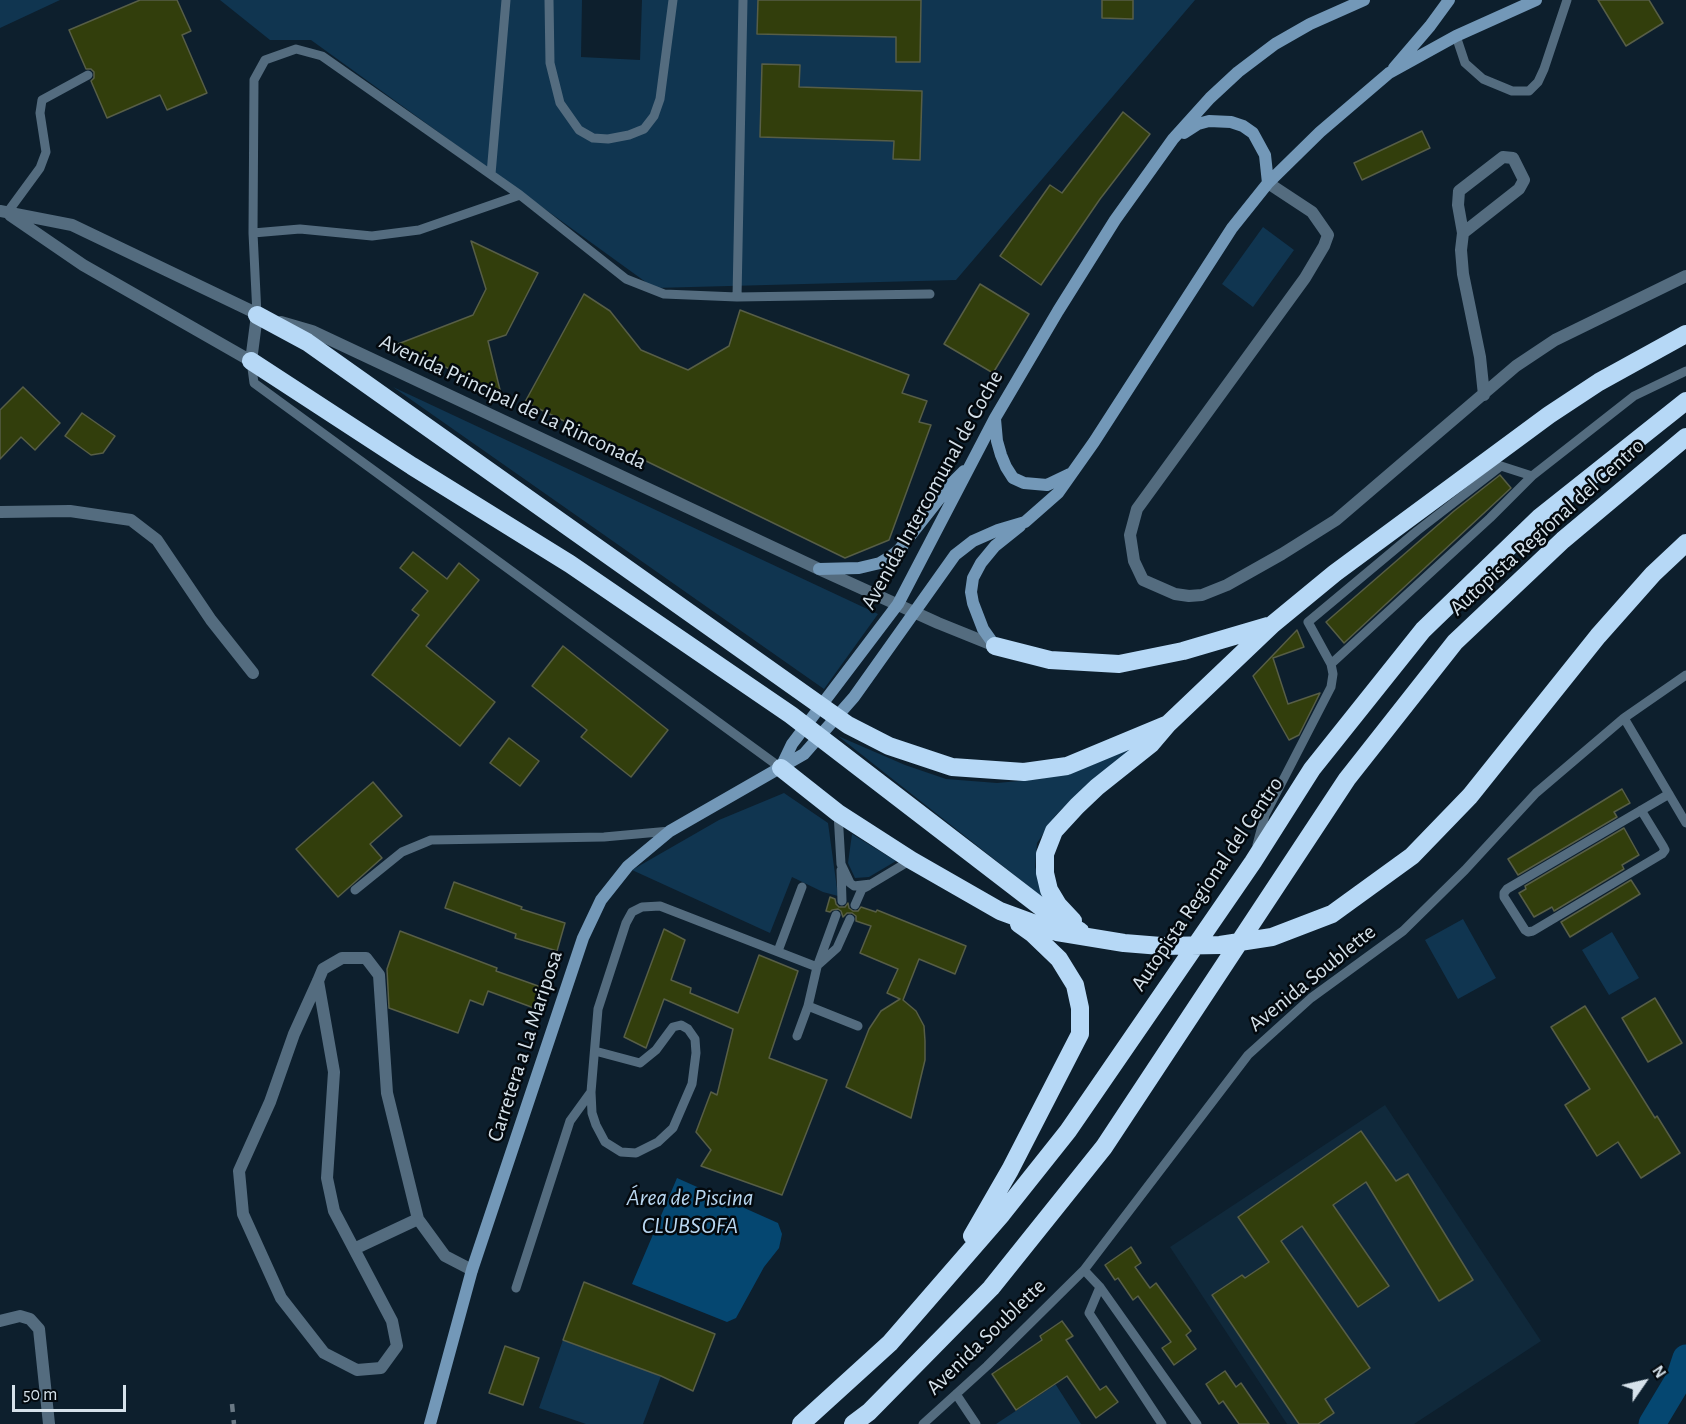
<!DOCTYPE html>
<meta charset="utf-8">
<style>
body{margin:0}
#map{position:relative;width:1686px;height:1424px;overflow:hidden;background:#0d1f2d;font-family:"Alegreya Sans",sans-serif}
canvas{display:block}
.north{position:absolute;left:1614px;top:1352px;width:60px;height:60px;-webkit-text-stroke:4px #03090e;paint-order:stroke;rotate:56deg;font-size:16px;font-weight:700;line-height:24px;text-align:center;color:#d6e2eb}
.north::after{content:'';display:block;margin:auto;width:21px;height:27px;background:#d6e2eb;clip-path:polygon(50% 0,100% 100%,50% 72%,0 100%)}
.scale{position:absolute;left:12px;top:1385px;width:114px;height:27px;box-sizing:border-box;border:3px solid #d6e2eb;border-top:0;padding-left:8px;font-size:18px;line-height:21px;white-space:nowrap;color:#d6e2eb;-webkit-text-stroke:4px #03090e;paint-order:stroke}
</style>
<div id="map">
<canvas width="1686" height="1424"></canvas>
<div class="north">N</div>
<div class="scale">50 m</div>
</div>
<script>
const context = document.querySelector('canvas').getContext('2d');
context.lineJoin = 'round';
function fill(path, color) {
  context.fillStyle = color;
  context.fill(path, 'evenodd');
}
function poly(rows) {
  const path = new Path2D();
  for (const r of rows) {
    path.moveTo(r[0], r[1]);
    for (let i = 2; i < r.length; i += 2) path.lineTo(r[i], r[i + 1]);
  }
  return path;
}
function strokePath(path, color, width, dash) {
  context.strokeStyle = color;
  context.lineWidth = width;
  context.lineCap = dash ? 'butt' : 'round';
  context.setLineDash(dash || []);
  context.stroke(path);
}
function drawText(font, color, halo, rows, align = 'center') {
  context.font = font + ' "Alegreya Sans",sans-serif';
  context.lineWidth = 5;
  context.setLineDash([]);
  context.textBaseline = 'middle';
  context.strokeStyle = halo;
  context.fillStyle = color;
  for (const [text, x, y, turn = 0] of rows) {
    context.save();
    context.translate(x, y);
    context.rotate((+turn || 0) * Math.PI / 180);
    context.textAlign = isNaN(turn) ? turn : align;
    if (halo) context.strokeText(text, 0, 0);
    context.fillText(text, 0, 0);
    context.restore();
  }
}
fill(poly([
 [1385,1105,1541,1341,1414,1424,1287,1424,1170,1247]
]), '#10293b');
fill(poly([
 [0,0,60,0,0,28],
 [220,0,582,0,581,57,640,60,642,0,1195,0,956,280,654,288,311,40,270,40],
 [1263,227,1294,250,1253,307,1222,284],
 [393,387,878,614,824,689],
 [838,736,905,765,946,779,997,783,1041,779,1137,746,1074,797,1055,816,1037,843,1035,867,1046,900],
 [784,793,828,823,838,896,823,892,792,877,770,933,632,870,719,820],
 [852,834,896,861,869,877,855,878,848,863],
 [1463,919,1496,978,1458,999,1425,940],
 [1612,932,1639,978,1609,995,1582,950],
 [563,1340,661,1376,643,1424,586,1424,539,1408],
 [1056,1385,1081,1424,996,1424,1055,1385]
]), '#103550');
fill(poly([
 [677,1178,778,1223,782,1234,779,1248,764,1267,736,1318,727,1322,632,1284]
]), '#054771');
strokePath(poly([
 [1652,1424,1679,1379,1686,1358]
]), '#054771', 27);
const building = poly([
 [140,0,177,0,191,31,182,35,207,93,167,110,160,95,107,118,91,81,94,78,94,72,91,69,86,69,69,30,140,0],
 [758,0,921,0,920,62,896,62,896,37,757,34,758,0],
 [1102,0,1133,0,1133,19,1102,18,1102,0],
 [1598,0,1649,0,1663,23,1626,46,1598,0],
 [762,64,800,65,799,87,922,91,920,160,893,159,894,141,760,137,762,64],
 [1123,112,1150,134,1100,199,1041,285,1000,256,1050,185,1062,193,1123,112],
 [1422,131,1430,148,1362,180,1354,163,1422,131],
 [471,241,538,273,506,335,488,341,501,394,398,344,473,315,486,289,471,241],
 [980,284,1029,314,993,373,944,344,980,284],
 [584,294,610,311,641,350,688,370,729,346,740,310,909,375,902,393,927,401,919,422,931,425,889,540,845,558,525,402,584,294],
 [23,387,60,423,35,450,21,437,0,459,0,410,23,387],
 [82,413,115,436,103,453,91,455,65,436,82,413],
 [1500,475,1511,488,1344,643,1326,622,1454,511,1500,475],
 [413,552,447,579,459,563,479,580,426,646,495,702,460,746,372,675,419,615,412,610,428,591,400,568,413,552],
 [1297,630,1304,647,1273,658,1288,704,1320,693,1299,735,1289,740,1253,676,1297,630],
 [563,646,668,730,631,777,581,737,587,730,532,686,563,646],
 [509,738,539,761,520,786,490,763,509,738],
 [373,782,402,816,370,844,382,858,338,897,296,849,373,782],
 [1622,789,1630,803,1614,812,1617,817,1518,875,1508,859,1622,789],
 [1624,828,1639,855,1622,865,1624,869,1554,911,1552,907,1534,917,1519,893,1526,889,1525,886,1624,828],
 [1631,880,1640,894,1570,937,1561,922,1631,880],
 [454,882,522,907,521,909,565,923,557,951,515,938,516,934,445,908,454,882],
 [830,897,835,899,836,904,839,907,845,907,848,903,849,908,853,911,858,911,861,907,876,912,877,910,966,946,955,974,919,959,903,1000,916,1011,924,1026,925,1041,925,1060,911,1118,846,1087,869,1029,881,1011,900,999,887,993,898,969,860,953,871,926,856,921,856,916,852,913,847,913,843,917,841,911,838,909,832,910,830,912,826,911,830,897],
 [664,929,685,940,671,980,691,988,690,993,738,1013,759,955,798,971,769,1058,827,1080,782,1195,701,1166,711,1150,696,1132,711,1092,717,1095,733,1029,664,999,646,1048,624,1037,664,929],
 [400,931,497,968,496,971,541,987,534,1008,488,991,483,1005,470,1000,458,1033,389,1008,387,969,400,931],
 [1655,998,1682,1043,1648,1062,1622,1018,1655,998],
 [1585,1006,1655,1118,1657,1116,1680,1153,1641,1178,1618,1142,1597,1156,1565,1105,1590,1089,1551,1027,1585,1006],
 [1361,1131,1396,1181,1408,1174,1473,1280,1439,1301,1366,1182,1333,1205,1389,1286,1358,1307,1302,1226,1281,1241,1370,1368,1325,1399,1334,1413,1318,1424,1299,1424,1212,1295,1242,1275,1245,1278,1269,1262,1238,1217,1361,1131],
 [1131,1247,1141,1263,1135,1267,1150,1288,1156,1283,1191,1331,1186,1335,1196,1349,1174,1365,1162,1348,1171,1342,1138,1296,1133,1300,1118,1278,1115,1280,1105,1265,1131,1247],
 [584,1282,715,1334,693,1391,661,1376,563,1340,584,1282],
 [1062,1321,1073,1336,1066,1340,1100,1390,1106,1386,1118,1402,1096,1418,1067,1376,1016,1410,992,1374,1042,1340,1040,1336,1062,1321],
 [505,1346,539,1358,523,1405,489,1393,505,1346],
 [1225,1371,1236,1387,1241,1383,1269,1424,1239,1424,1223,1401,1219,1404,1206,1384,1225,1371]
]);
fill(building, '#323e0c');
strokePath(building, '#575e47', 1.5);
strokePath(poly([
 [549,0,550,63,560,103,579,130,593,138,608,139,629,135,644,129,654,116,660,99,673,0],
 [1456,36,1465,63,1483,79,1512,91,1529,91,1538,82,1544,69,1567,0],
 [491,174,506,0],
 [7,213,40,168,46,152,40,113,42,100,88,75],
 [253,233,300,229,372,236,419,230,520,195],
 [737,297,743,0],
 [257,315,253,233,254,80,265,60,296,49,322,56,520,195,626,279,664,294,737,297,930,294],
 [251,361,254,383,781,768],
 [1331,664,1308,622,1417,531,1501,466,1532,476,1634,396,1686,371],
 [1624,718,1686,823],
 [1641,810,1663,846,1665,850,1662,854,1533,931,1528,932,1525,930,1504,897,1504,893,1507,889,1669,794],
 [838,813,841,864,850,883,854,886,871,884,911,860],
 [1257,845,1265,815,1331,687,1333,674,1331,664,1490,518,1532,476],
 [841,870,842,901],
 [355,890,402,852,431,840,604,837,670,831],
 [855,905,862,889,868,886],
 [778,951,802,887],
 [818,965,837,948,850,919],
 [808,1006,858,1026],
 [797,1036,808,1006,817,967,836,915],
 [591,1092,592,1113,596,1125,605,1142,621,1152,636,1153,658,1142,673,1128,692,1084,696,1053,695,1039,688,1029,681,1025,673,1027,656,1050,640,1063,595,1051],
 [1084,1270,1100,1287,1197,1424],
 [1100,1287,1089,1313,1162,1424],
 [516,1288,570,1121,591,1092,598,1009,626,923,632,912,642,907,660,906,817,967],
 [956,1394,976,1424],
 [923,1424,987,1366,1084,1270,1248,1055,1311,998,1403,931,1465,870,1536,793,1624,718,1686,675]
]), '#546c7f', 9);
strokePath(poly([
 [1268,183,1312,212,1328,235,1324,246,1305,278,1137,509,1130,535,1134,561,1143,580,1175,594,1189,596,1202,595,1227,585,1282,554,1336,520,1516,366,1555,340,1686,276],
 [0,211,72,225,262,316],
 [10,215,83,265,251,361,257,315],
 [1463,233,1519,189,1524,180,1513,158,1503,157,1459,191,1458,205,1463,233,1461,250,1463,274,1480,357,1484,395],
 [281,322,312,331,819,569,938,623,995,646],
 [0,512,70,511,131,520,157,540,211,620,253,673],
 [318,981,334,1072,327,1178,334,1211,392,1321,397,1346,381,1368,357,1370,324,1353,281,1298,243,1214,239,1171,270,1102,294,1034,318,981,323,969,342,958,366,958,379,975,387,1093,418,1219,445,1256,472,1270],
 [354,1249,418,1219],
 [0,1321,20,1316,30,1319,39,1329,49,1424]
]), '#546c7f', 12);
strokePath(poly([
 [1394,68,1430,26,1449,0],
 [1184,133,1198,124,1209,121,1231,122,1243,126,1253,133,1265,155,1268,183],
 [995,419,997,441,1001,455,1006,467,1013,478,1024,483,1047,485,1070,474],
 [819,569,859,568,880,563,890,557,899,550,950,485,964,471],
 [995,646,983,629,973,603,971,592,973,578,981,563,995,546,1020,526],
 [781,767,792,744,898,604,995,418,1058,311,1115,220,1173,139,1210,98,1238,72,1275,44,1310,24,1364,0],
 [430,1424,472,1270,583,938,601,900,628,866,670,831,804,754,854,697,955,555,973,541,998,530,1025,522,1058,493,1094,442,1232,228,1268,183,1320,132,1389,73,1456,36,1536,0]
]), '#7398b8', 12);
strokePath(poly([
 [257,315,307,342,848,725,889,746,952,767,1024,772,1067,766,1168,724],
 [251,361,412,466,570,564,791,715,1050,914,1080,931],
 [995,646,1050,660,1119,664,1183,651,1268,626],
 [781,768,838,813,911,860,1000,911,1057,932,1124,943,1161,946,1220,945,1272,937,1332,914,1412,856,1470,796,1598,636,1653,574,1686,543],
 [1073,921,1058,905,1049,890,1045,873,1045,854,1054,831,1077,806,1097,787,1151,744,1168,724,1273,624,1335,573,1549,415,1599,382,1686,334],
 [972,1236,1010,1170,1080,1034,1080,1008,1075,985,1059,959,1033,934,1019,924],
 [801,1424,890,1343,1002,1214,1068,1131,1253,862,1312,769,1423,630,1540,517,1686,401],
 [853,1424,869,1412,991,1288,1104,1147,1347,779,1455,642,1563,540,1686,437]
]), '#b6d8f6', 18);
strokePath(poly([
 [232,1404,234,1424]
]), '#697884', 4.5, [8, 8]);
drawText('22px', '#d6e2eb', '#03090e', [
 ["Avenida Principal de La Rinconada",513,402,25],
 ["Avenida Intercomunal de Coche",932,490,-61],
 ["Autopista Regional del Centro",1547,527,-42],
 ["Autopista Regional del Centro",1207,884,-56],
 ["Avenida Soublette",1312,978,-39],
 ["Carretera a La Mariposa",525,1046,-72],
 ["Avenida Soublette",986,1337,-44]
]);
drawText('italic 24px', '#b9d7f1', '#03090e', [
 ["Área de Piscina",690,1198],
 ["CLUBSOFA",690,1226]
]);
</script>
